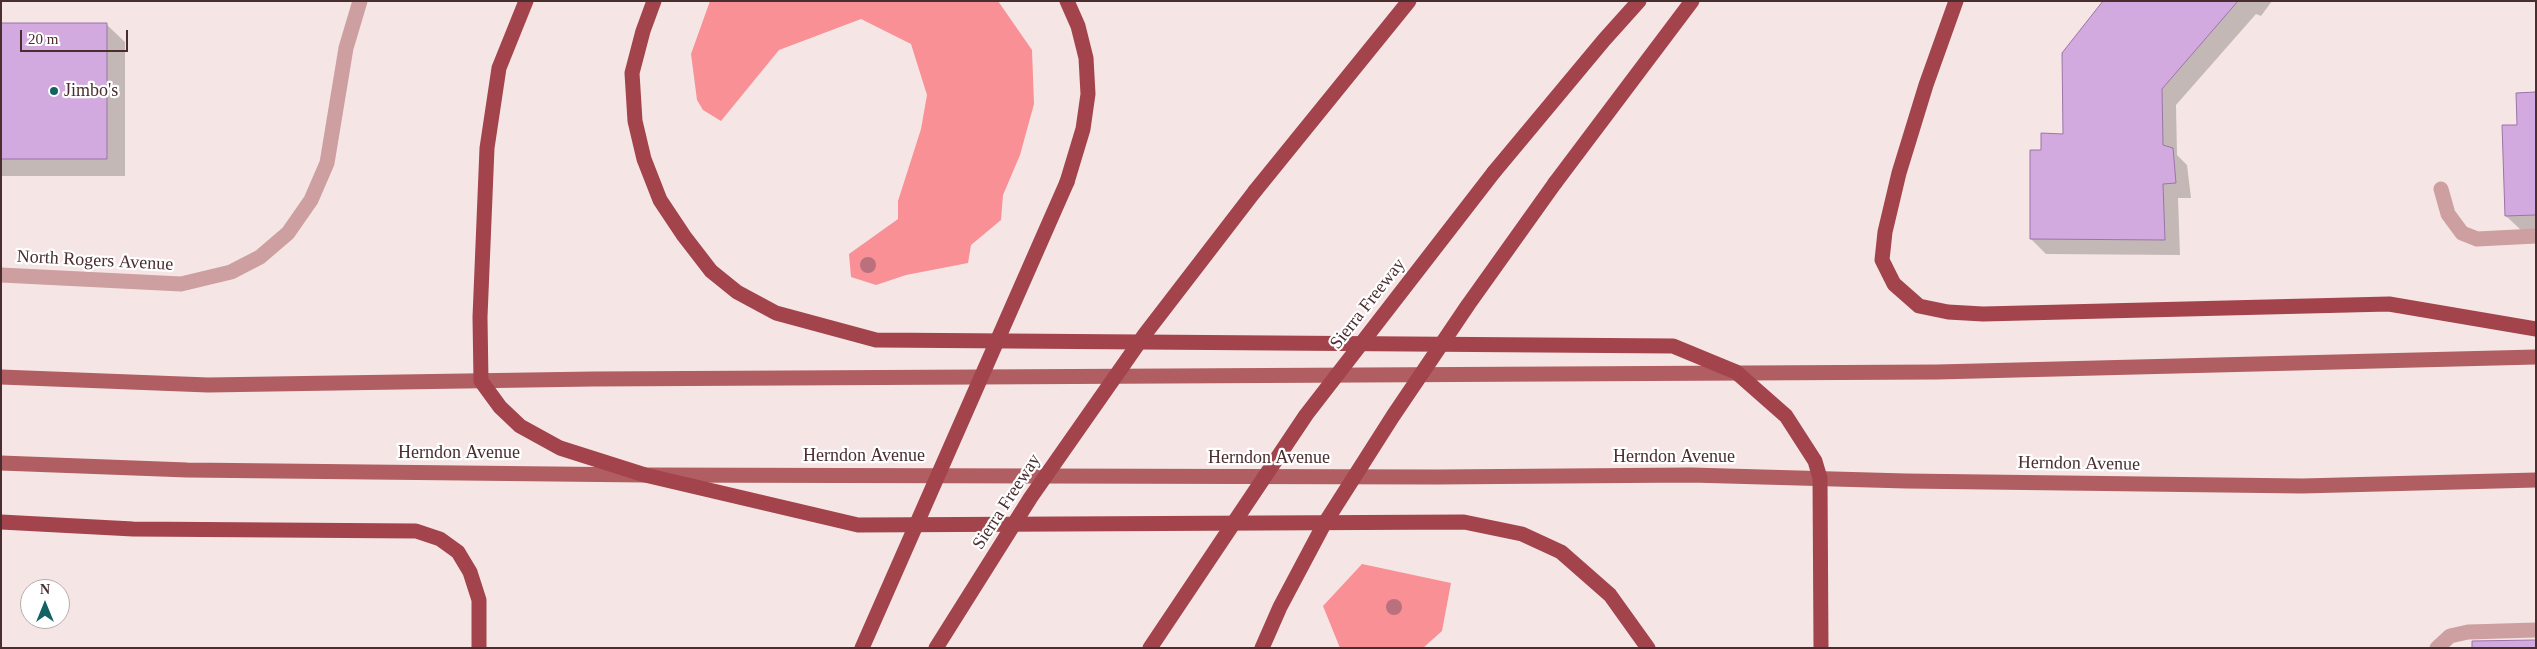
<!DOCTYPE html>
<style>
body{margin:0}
#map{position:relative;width:2537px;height:649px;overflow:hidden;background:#f5e6e5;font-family:"Times New Roman",serif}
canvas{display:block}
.frame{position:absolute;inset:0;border:2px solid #4a2d2e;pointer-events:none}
.north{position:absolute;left:20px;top:579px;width:50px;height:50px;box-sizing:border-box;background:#fff;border:1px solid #b7abab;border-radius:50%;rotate:0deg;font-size:14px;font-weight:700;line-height:20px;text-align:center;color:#4a2d2e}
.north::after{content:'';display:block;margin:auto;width:18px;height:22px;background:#136365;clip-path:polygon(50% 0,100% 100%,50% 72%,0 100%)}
.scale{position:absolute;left:20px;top:30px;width:108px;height:22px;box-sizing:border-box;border:2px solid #4a2d2e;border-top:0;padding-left:6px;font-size:15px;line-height:18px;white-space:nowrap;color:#4a2d2e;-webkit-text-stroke:4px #fff;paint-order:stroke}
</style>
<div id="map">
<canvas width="2537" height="649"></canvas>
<div class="frame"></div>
<div class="north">N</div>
<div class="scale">20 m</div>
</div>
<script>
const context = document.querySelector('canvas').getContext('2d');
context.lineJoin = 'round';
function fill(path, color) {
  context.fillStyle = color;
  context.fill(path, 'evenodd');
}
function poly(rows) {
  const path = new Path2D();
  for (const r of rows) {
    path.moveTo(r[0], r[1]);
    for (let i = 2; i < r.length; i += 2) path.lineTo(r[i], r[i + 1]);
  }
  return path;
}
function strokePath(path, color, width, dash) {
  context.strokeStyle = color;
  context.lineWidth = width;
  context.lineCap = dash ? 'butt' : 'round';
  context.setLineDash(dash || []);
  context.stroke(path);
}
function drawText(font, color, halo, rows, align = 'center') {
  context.font = font + ' "Times New Roman",serif';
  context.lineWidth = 4.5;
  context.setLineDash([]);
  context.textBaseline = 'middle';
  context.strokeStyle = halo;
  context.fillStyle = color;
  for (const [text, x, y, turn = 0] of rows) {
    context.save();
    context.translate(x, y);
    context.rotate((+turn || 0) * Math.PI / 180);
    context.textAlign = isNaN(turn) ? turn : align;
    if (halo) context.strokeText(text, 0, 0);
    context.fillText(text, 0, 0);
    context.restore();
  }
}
fill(poly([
 [710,1,998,1,1032,50,1034,104,1020,155,1003,195,1001,220,971,245,968,263,906,275,876,285,851,277,849,254,898,219,898,201,921,129,927,95,911,44,861,19,779,50,721,121,703,110,697,100,691,54],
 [1362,564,1451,583,1442,631,1423,648,1340,648,1323,606]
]), '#f89095');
fill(poly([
 [2105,1,2272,1,2261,16,2256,14,2176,105,2177,155,2187,165,2191,198,2178,198,2180,255,2046,254,2031,239,2042,151,2064,135],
 [1,24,106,24,125,42,125,176,1,176],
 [2536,93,2536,230,2522,231,2506,216,2518,126]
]), '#0003');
const building = poly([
 [2103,1,2238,1,2162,89,2163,145,2173,148,2176,183,2163,184,2165,240,2030,239,2030,150,2041,150,2041,133,2063,134,2062,53,2103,1],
 [1,23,107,23,107,159,1,159,1,23],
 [2536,92,2536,215,2505,216,2502,125,2517,125,2516,93,2536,92],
 [2536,640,2536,648,2472,648,2472,641,2536,640]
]);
fill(building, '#d2aadf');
strokePath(building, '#9a74a6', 1);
strokePath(poly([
 [2441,189,2448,214,2462,233,2477,239,2536,236],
 [1,275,181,284,231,272,260,257,288,233,311,200,327,163,346,48,360,1],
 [2437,648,2450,636,2468,632,2536,630]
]), '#ce9fa0', 15);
strokePath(poly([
 [1,377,208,385,593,379,1937,372,2536,357],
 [1,463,187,470,645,475,1437,477,1691,475,1906,481,2302,486,2536,480]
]), '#b05e62', 15);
strokePath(poly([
 [526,1,499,68,487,148,480,317,481,381,500,407,520,426,560,448,645,475,858,525,1464,522,1522,534,1561,552,1610,595,1648,648],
 [654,1,643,31,632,73,635,121,644,159,660,200,684,236,711,271,737,292,776,313,876,340,1673,346,1736,372,1786,416,1815,461,1820,478,1821,648],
 [1956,1,1926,85,1899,173,1885,232,1882,260,1894,284,1919,306,1948,312,1983,314,2389,304,2536,329],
 [1494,172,1604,40,1639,1],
 [1067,182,1083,129,1088,94,1086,58,1078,26,1067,1],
 [1555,183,1692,1],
 [1255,191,1409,1],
 [1,522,133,529,416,531,440,539,458,552,470,572,479,600,479,648]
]), '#a3444c', 15);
strokePath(poly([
 [862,648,1067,182],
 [936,648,1031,497,1145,334,1255,191],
 [1150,648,1306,415,1494,172],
 [1262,648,1280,607,1323,526,1393,416,1468,305,1555,183]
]), '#a3444c', 15);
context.fillStyle = '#bb707e';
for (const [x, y] of [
 [868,265],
 [1394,607]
]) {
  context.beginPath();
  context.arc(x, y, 8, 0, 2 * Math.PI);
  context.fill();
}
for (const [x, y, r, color] of [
 [54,91,5,"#136365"]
]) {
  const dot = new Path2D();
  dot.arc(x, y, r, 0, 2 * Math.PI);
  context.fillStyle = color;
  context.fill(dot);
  strokePath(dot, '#fff', 2);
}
drawText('18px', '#4a2d2e', '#fff', [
 ["Jimbo's",64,91]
], 'left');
drawText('18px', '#4a2d2e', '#fff', [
 ["North Rogers Avenue",95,261,3],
 ["Sierra Freeway",1368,304,-52],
 ["Herndon Avenue",459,453],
 ["Herndon Avenue",864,456],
 ["Herndon Avenue",1674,457],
 ["Herndon Avenue",1269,458],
 ["Herndon Avenue",2079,464,1],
 ["Sierra Freeway",1007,502,-57]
]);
</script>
